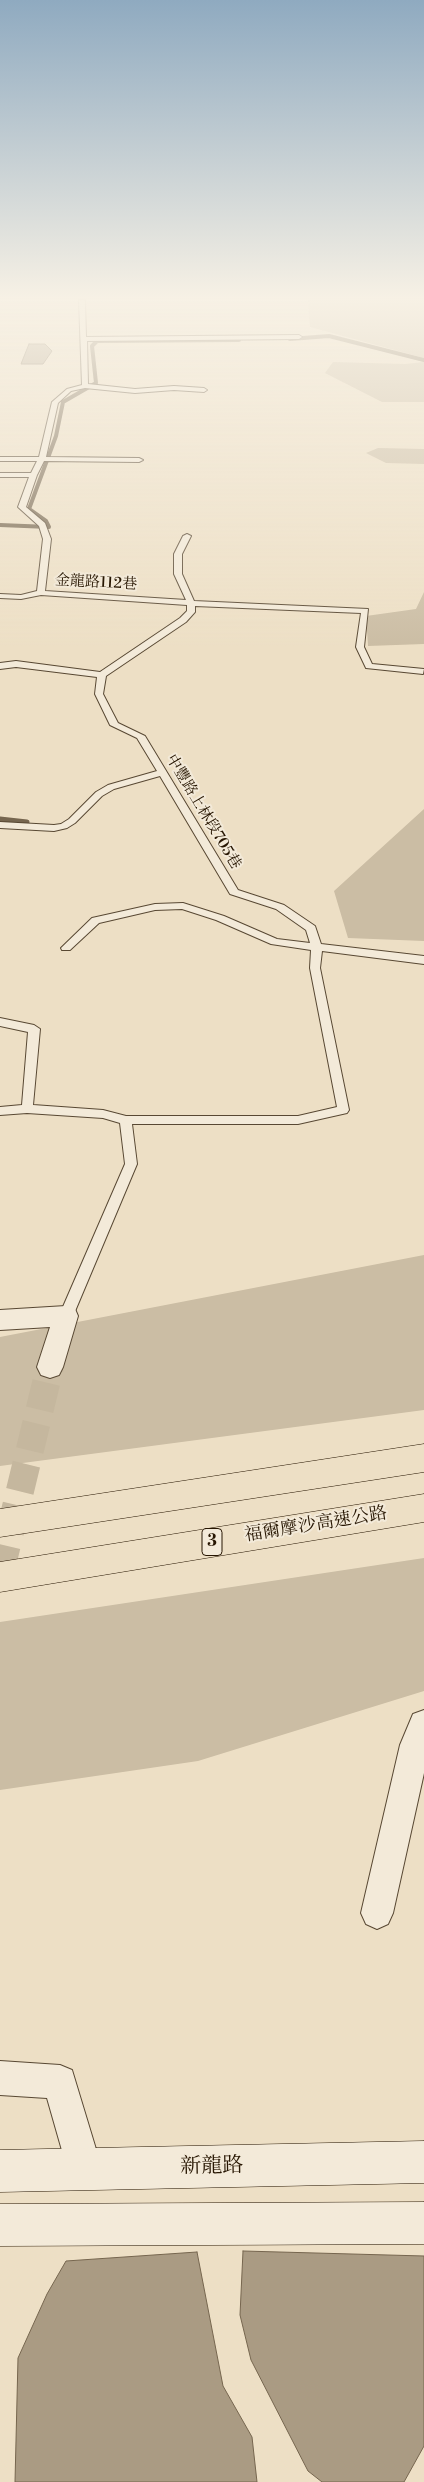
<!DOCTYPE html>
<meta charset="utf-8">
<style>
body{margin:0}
canvas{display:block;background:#eddfc5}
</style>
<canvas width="424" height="2482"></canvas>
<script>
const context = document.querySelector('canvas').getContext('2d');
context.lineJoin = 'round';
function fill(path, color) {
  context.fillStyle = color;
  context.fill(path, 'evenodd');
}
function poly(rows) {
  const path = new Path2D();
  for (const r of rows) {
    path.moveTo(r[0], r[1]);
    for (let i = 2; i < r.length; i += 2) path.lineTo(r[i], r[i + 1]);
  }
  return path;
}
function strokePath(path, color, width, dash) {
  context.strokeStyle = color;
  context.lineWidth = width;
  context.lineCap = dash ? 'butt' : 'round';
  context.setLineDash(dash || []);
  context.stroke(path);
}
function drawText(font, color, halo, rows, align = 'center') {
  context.font = font + ' "Libre Bodoni","Noto Serif TC",serif';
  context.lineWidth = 4;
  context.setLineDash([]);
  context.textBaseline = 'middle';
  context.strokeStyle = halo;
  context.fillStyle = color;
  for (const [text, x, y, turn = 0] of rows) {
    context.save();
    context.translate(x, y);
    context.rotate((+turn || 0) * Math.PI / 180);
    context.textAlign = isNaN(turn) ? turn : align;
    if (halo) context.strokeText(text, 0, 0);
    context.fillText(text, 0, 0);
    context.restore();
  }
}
fill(poly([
 [308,300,424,300,424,358,310,327],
 [333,362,405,364,424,362,424,402,382,402,325,373],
 [378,448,424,449,424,464,386,463,366,453],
 [424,592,424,644,368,646,366,616,416,609],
 [424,809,424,941,348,938,334,891],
 [424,1255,424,1410,0,1466,0,1337],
 [424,1558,424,1691,198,1761,0,1790,0,1622]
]), '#cbbda4');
const water = poly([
 [29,344,45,344,52,351,43,364,21,364,29,344],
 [243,2251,424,2256,424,2446,404,2482,322,2482,308,2471,251,2360,240,2315,243,2251],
 [197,2252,223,2386,252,2437,257,2482,15,2482,18,2358,47,2294,66,2261,197,2252]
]);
fill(water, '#aa9b83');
strokePath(water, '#76664f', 1);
strokePath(poly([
 [290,339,329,336,424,360],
 [0,525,49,527,46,521,29,509,56,436,63,402,96,383,92,346,97,341,239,340]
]), '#76664f', 4);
strokePath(poly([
 [0,819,27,822]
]), '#76664f', 5);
strokePath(poly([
 [0,1573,50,1367]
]), '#c5b79e', 28, [28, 14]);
const lane = poly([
 [79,300,85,300,86,337,299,335,302,337,299,339,87,341,88,384,135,389,174,386,204,388,207,390,204,392,174,390,135,393,85,388,71,391,58,403,46,457,139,458,143,460,139,462,44,461,37,475,26,507,45,523,51,539,45,591,186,600,174,574,174,554,183,536,187,534,191,536,182,554,182,574,194,601,368,609,364,647,372,664,424,669,423,674,366,668,356,647,361,613,195,606,195,612,186,622,106,676,103,694,118,723,145,736,238,890,284,905,315,926,321,944,424,956,424,964,322,951,320,968,349,1110,347,1113,298,1124,132,1124,137,1164,73,1316,71,1320,66,1321,61,1320,59,1316,125,1164,120,1123,103,1118,27,1113,0,1115,0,1107,22,1105,28,1032,0,1026,0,1018,34,1025,40,1029,33,1105,103,1110,126,1116,298,1116,337,1107,310,968,311,950,271,944,216,920,182,909,155,910,99,923,70,950,62,950,61,948,92,918,155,904,183,903,224,916,277,939,310,943,306,930,276,909,230,894,160,776,114,789,102,796,75,823,67,828,54,831,0,828,0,822,54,825,61,824,69,819,96,792,108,785,157,771,137,738,110,725,95,694,97,677,16,667,0,669,0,663,16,661,100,672,180,618,187,611,187,605,41,595,21,599,0,598,0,594,21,595,37,591,43,539,39,526,18,507,29,477,0,477,0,473,31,473,37,461,0,461,0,457,39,457,52,402,67,389,82,385,79,300]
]);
const street = poly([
 [66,1306,75,1309,78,1316,63,1367,59,1375,50,1378,41,1375,37,1367,50,1327,0,1330,0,1310,66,1306],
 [424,1710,424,1773,393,1913,388,1924,377,1929,366,1924,361,1913,400,1745,413,1714,424,1710],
 [0,2061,60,2065,72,2070,102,2169,97,2182,84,2187,71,2182,47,2098,0,2095,0,2061]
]);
const secondary = poly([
 [424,2141,424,2183,0,2192,0,2150,424,2141],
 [424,2202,424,2244,0,2246,0,2204,424,2202]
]);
const highway = poly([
 [424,1444,424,1472,0,1537,0,1509,424,1444],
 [424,1494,424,1522,0,1592,0,1562,424,1494]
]);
strokePath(lane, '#584833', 2);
strokePath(street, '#584833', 2);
strokePath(secondary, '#271602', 1);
strokePath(highway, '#271602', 1);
fill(lane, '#f3ead9');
fill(street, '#f3ead9');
fill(secondary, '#f3ead9');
fill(highway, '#eddfc5');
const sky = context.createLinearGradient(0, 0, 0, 648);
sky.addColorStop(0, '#8faac0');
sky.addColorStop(0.46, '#f7f1e5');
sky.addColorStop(1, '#f7f1e500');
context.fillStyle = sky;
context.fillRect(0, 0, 424, 648);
drawText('15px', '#271602', '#f3ead9', [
 ["金龍路112巷",96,583,3],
 ["中豐路上林段705巷",203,812,59]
]);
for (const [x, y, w] of [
 [212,1542,20]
]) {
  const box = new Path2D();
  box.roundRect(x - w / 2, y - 13.5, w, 27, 4);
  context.fillStyle = '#f3ead9';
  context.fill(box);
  strokePath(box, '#271602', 1);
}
drawText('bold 16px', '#271602', null, [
 ["3",212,1542]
]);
drawText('18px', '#271602', '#f3ead9', [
 ["福爾摩沙高速公路",316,1525,-9]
]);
drawText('21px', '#271602', '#f3ead9', [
 ["新龍路",212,2167,-1]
]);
</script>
